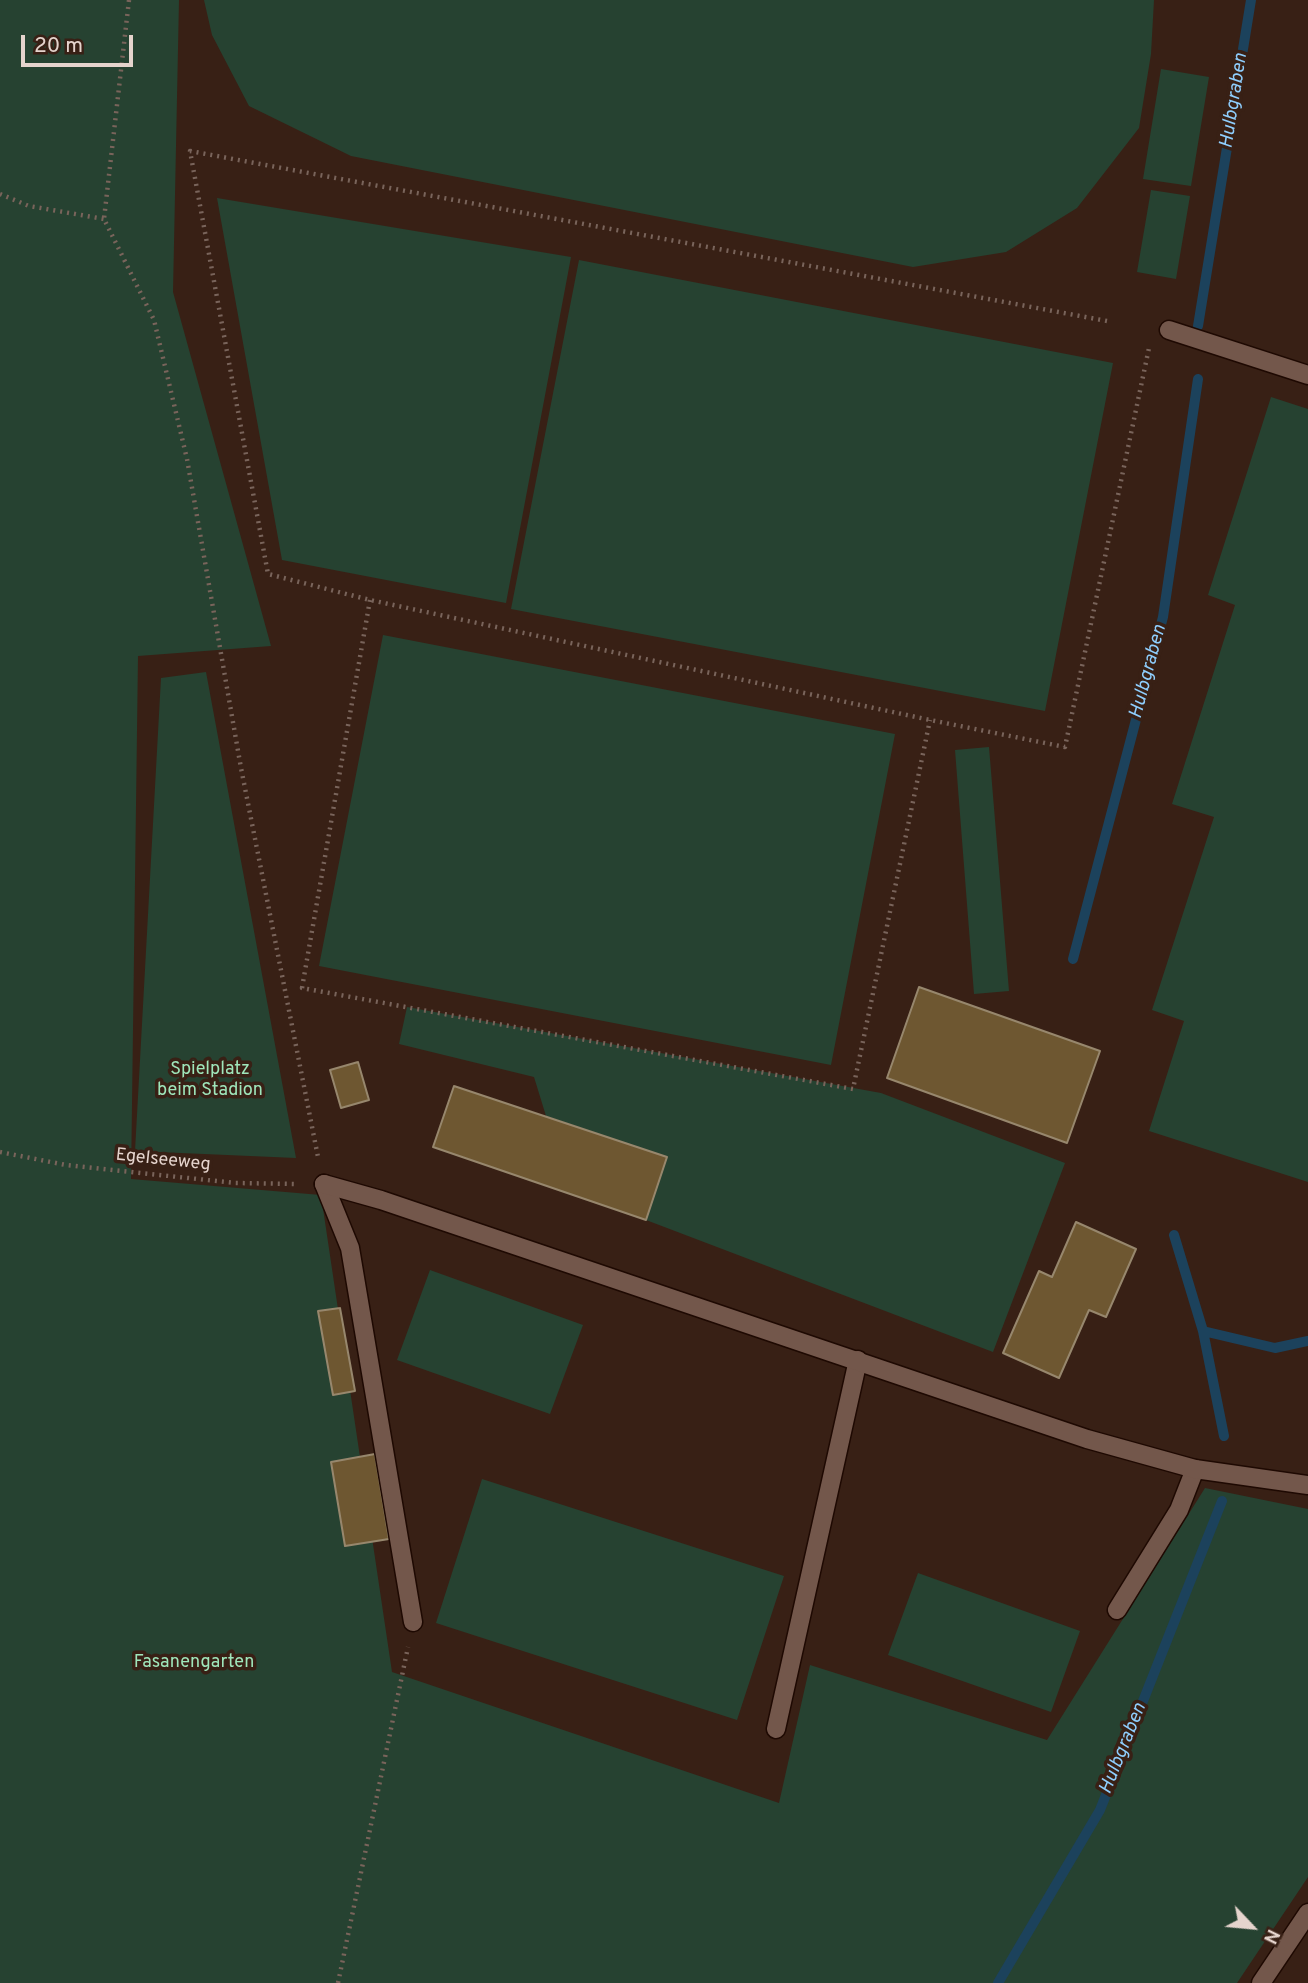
<!DOCTYPE html>
<style>
body{margin:0}
#map{position:relative;width:1308px;height:1983px;overflow:hidden;background:#382015;font-family:Overpass,sans-serif}
canvas{display:block}
.north{position:absolute;left:1217px;top:1892px;width:70px;height:70px;-webkit-text-stroke:5px #382015;paint-order:stroke;rotate:116deg;font-size:19px;font-weight:700;line-height:28px;text-align:center;color:#e5d4cd}
.north::after{content:'';display:block;margin:auto;width:24px;height:32px;background:#e5d4cd;clip-path:polygon(50% 0,100% 100%,50% 72%,0 100%)}
.scale{position:absolute;left:21px;top:35px;width:112px;height:32px;box-sizing:border-box;border:4px solid #e5d4cd;border-top:0;padding-left:9px;font-size:21px;line-height:24px;white-space:nowrap;color:#e5d4cd;-webkit-text-stroke:5px #382015;paint-order:stroke}
</style>
<div id="map">
<canvas width="1308" height="1983"></canvas>
<div class="north">N</div>
<div class="scale">20 m</div>
</div>
<script>
const context = document.querySelector('canvas').getContext('2d');
context.lineJoin = 'round';
function fill(path, color) {
  context.fillStyle = color;
  context.fill(path, 'evenodd');
}
function poly(rows) {
  const path = new Path2D();
  for (const r of rows) {
    path.moveTo(r[0], r[1]);
    for (let i = 2; i < r.length; i += 2) path.lineTo(r[i], r[i + 1]);
  }
  return path;
}
function strokePath(path, color, width, dash) {
  context.strokeStyle = color;
  context.lineWidth = width;
  context.lineCap = dash ? 'butt' : 'round';
  context.setLineDash(dash || []);
  context.stroke(path);
}
function drawText(font, color, halo, rows, align = 'center') {
  context.font = font + ' Overpass,sans-serif';
  context.lineWidth = 7;
  context.setLineDash([]);
  context.textBaseline = 'middle';
  context.strokeStyle = halo;
  context.fillStyle = color;
  for (const [text, x, y, turn = 0] of rows) {
    context.save();
    context.translate(x, y);
    context.rotate((+turn || 0) * Math.PI / 180);
    context.textAlign = isNaN(turn) ? turn : align;
    if (halo) context.strokeText(text, 0, 0);
    context.fillText(text, 0, 0);
    context.restore();
  }
}
fill(poly([
 [0,0,179,0,173,292,271,646,138,656,131,1179,321,1195,392,1672,779,1803,810,1665,1047,1740,1205,1488,1308,1509,1308,1877,1237,1983,0,1983],
 [204,0,1154,0,1151,54,1139,128,1077,208,1006,252,913,267,351,156,249,106,212,35],
 [1161,69,1209,77,1191,186,1143,179],
 [1151,190,1190,196,1176,279,1137,272],
 [217,198,571,257,506,603,282,560],
 [579,260,1113,363,1045,711,511,609],
 [1271,397,1308,409,1308,1182,1149,1131,1184,1021,1152,1010,1214,817,1172,804,1235,605,1208,595],
 [383,635,895,734,831,1065,319,966],
 [206,672,296,1158,135,1151,161,678],
 [989,747,1009,991,974,994,955,750],
 [407,1007,881,1093,1065,1163,993,1352,646,1220,666,1157,546,1116,534,1077,399,1044],
 [430,1270,583,1325,550,1414,397,1360],
 [482,1479,784,1576,737,1720,436,1623],
 [918,1573,1080,1631,1051,1712,888,1655]
]), '#264231');
strokePath(poly([
 [1198,326,1251,0],
 [1073,959,1163,617,1198,379],
 [1174,1235,1203,1331,1224,1436],
 [1203,1331,1275,1348,1308,1341],
 [998,1983,1100,1810,1222,1501]
]), '#1c425c', 10);
const building = poly([
 [919,987,1100,1051,1067,1143,887,1078,919,987],
 [358,1062,369,1100,341,1108,330,1070,358,1062],
 [454,1086,667,1157,646,1220,433,1147,454,1086],
 [1076,1222,1136,1249,1106,1317,1089,1310,1059,1378,1003,1353,1039,1271,1052,1277,1076,1222],
 [340,1308,355,1391,333,1395,318,1311,340,1308],
 [375,1454,389,1539,345,1546,331,1462,375,1454]
]);
fill(building, '#6e5731');
strokePath(building, '#97876d', 2);
const service = poly([
 [1169,330,1308,375],
 [324,1184,350,1248,413,1622],
 [1117,1610,1179,1510,1195,1469],
 [776,1729,858,1360],
 [1261,1983,1308,1913]
]);
const minor = poly([
 [324,1184,381,1200,1087,1439,1195,1469,1308,1485]
]);
strokePath(service, '#1e0902', 21);
strokePath(minor, '#1e0902', 21);
strokePath(poly([
 [129,0,104,219,154,320,187,459,241,768,318,1157],
 [0,194,29,206,104,219],
 [1107,321,190,151,268,574,370,600,930,720,1065,747,1149,348],
 [370,600,302,988,853,1089,930,720],
 [0,1152,66,1165,235,1183,298,1184],
 [338,1983,408,1647]
]), '#79645b', 4.5, [2, 5]);
strokePath(service, '#73574b', 18);
strokePath(minor, '#73574b', 18);
drawText('18px', '#9fe6bb', '#382015', [
 ["Spielplatz",210,1070],
 ["beim Stadion",210,1091],
 ["Fasanengarten",194,1663]
]);
drawText('18px', '#e5d4cd', '#382015', [
 ["Egelseeweg",163,1161,6]
]);
drawText('italic 19px', '#8fcefd', '#382015', [
 ["Hulbgraben",1235,101,-81],
 ["Hulbgraben",1149,672,-75],
 ["Hulbgraben",1124,1749,-68]
]);
</script>
